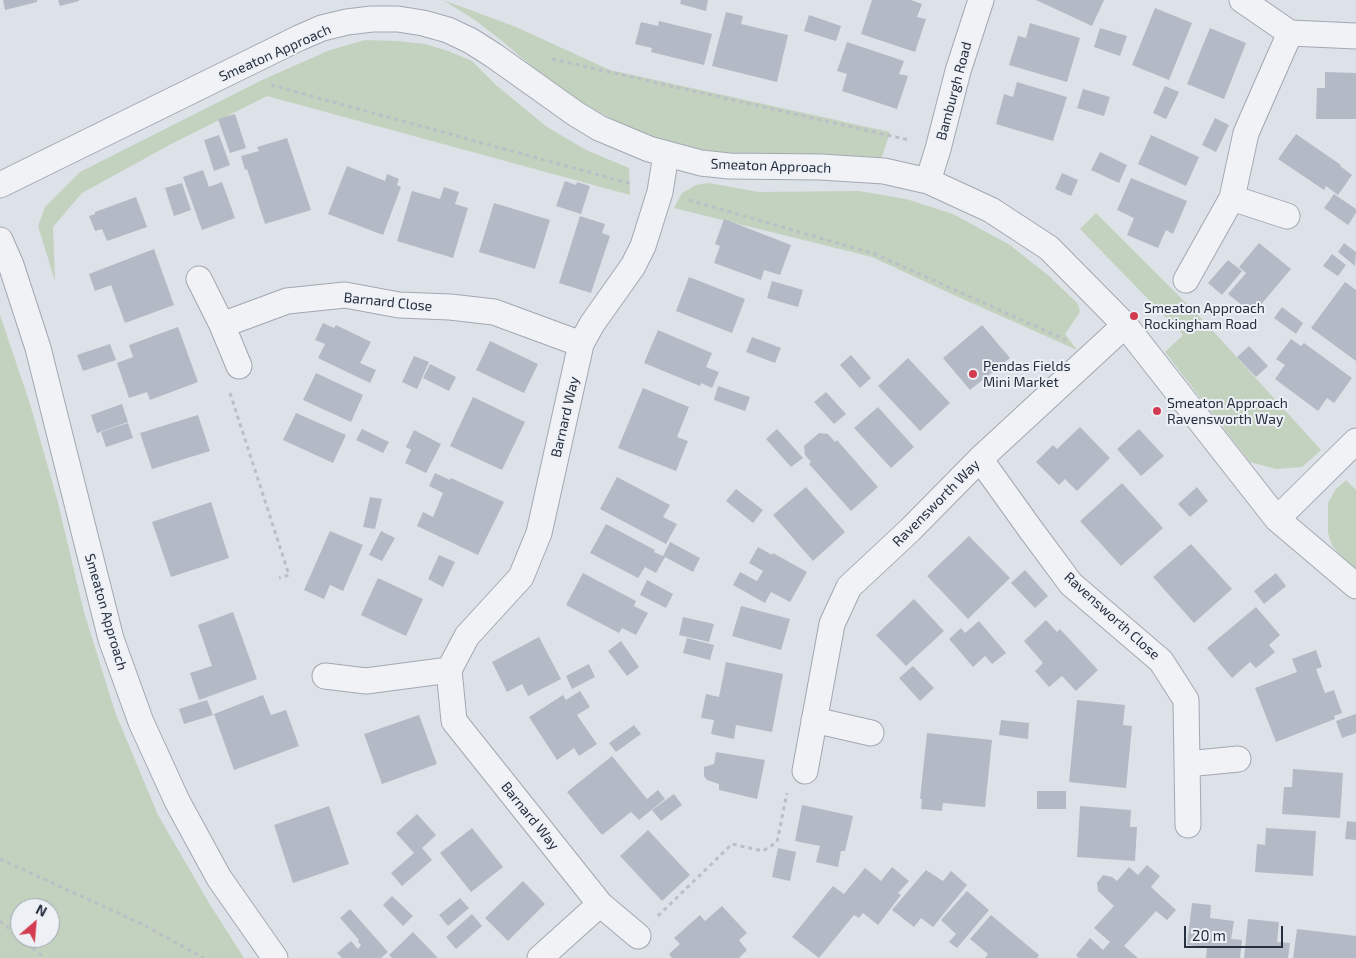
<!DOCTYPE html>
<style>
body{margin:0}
#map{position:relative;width:1356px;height:958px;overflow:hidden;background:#dde1e8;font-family:"Exo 2",sans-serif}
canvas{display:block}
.north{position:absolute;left:10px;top:898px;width:50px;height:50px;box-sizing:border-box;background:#edf0f5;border:1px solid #9da3ac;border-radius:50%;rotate:27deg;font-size:14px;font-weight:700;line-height:20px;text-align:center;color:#262f3f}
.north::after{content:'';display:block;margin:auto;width:18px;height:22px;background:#d33c50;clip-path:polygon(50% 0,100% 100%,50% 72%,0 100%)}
.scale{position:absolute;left:1184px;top:926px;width:99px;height:22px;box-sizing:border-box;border:2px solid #262f3f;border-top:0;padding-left:6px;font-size:15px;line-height:18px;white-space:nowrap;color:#262f3f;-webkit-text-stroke:4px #edf0f5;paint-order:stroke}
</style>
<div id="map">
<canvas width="1356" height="958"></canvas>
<div class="north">N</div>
<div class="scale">20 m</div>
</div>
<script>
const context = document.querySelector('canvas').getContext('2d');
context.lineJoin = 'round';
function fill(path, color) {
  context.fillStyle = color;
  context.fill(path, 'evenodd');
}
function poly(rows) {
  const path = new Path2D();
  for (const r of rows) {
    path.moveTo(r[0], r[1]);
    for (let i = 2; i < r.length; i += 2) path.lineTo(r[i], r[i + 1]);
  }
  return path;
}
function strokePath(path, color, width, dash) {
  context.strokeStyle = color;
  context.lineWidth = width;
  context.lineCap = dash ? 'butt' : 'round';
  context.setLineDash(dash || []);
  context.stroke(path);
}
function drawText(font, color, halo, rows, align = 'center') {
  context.font = font + ' "Exo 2",sans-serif';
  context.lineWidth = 4;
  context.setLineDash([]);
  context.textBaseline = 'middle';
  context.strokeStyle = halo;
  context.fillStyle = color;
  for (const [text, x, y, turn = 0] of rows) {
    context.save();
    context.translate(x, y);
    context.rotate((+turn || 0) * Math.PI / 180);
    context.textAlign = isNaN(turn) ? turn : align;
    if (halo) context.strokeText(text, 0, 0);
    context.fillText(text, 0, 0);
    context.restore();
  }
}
fill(poly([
 [443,0,516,27,610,70,890,132,882,157,809,155,768,156,717,153,674,145,632,130,561,91,502,41,475,20],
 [365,40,397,41,425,44,448,51,472,61,497,86,547,127,586,150,629,168,630,195,267,96,173,143,82,193,53,227,55,281,38,226,45,207,80,172,262,80,330,50],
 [709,183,759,192,859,191,906,199,953,214,1010,245,1049,276,1078,304,1080,312,1065,334,1077,350,956,296,872,257,674,208,682,193,696,185],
 [1096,213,1203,320,1321,450,1302,467,1276,469,1250,462,1165,352,1183,335,1080,229],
 [0,315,30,404,57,499,84,612,115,712,158,815,209,903,244,958,0,958],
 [20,908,50,908,50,938,20,938],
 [1346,480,1356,490,1356,569,1344,560,1332,545,1328,533,1328,503,1336,489]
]), '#c3d2be');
fill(poly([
 [3,0,37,0,37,2,5,10],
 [58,0,79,0,79,1,60,6],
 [681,0,708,0,706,11,680,4],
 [872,0,911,0,922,4,917,17,926,19,915,52,861,34],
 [1036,0,1104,0,1092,26],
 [1155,8,1192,23,1169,80,1132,65],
 [726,12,743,16,741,24,788,35,777,82,712,66],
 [809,15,841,26,836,41,804,31],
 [659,21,712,34,704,65,651,52,652,48,635,44,641,22,658,26],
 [1030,23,1080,38,1067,82,1009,65,1018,36,1026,38],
 [1100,28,1127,36,1120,56,1094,47],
 [1210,28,1246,43,1224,99,1187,84],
 [847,42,904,61,899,74,908,76,897,109,842,91,847,74,837,71],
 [1325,72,1356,73,1356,119,1316,119,1317,88,1325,88],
 [1017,82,1067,97,1053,141,996,124,1004,94,1013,97],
 [1165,86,1179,92,1166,119,1153,113],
 [1083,89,1110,97,1104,116,1077,108],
 [235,114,246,148,230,153,218,119],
 [1215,118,1229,125,1216,152,1202,145],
 [1296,134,1341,165,1340,166,1352,175,1338,195,1326,186,1324,190,1278,159],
 [219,135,230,165,214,171,204,140],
 [1151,135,1199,157,1186,186,1138,164],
 [287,138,311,210,265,224,247,169,245,170,241,156,259,151,257,147],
 [1100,152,1127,165,1119,183,1091,170],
 [347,166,385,181,387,174,399,179,397,185,401,187,383,235,328,214],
 [203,170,209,187,222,182,235,218,202,230,183,177],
 [1062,173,1078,180,1071,196,1055,189],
 [1131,178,1187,201,1173,234,1166,230,1158,248,1127,235,1134,218,1117,210],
 [565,181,576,185,577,182,590,186,581,214,556,206],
 [182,183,191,210,174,216,165,188],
 [444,187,459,192,455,204,468,208,453,258,397,241,412,191,440,199],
 [1334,194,1356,209,1356,213,1348,225,1324,208],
 [136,197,147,227,107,241,102,229,95,231,89,216,95,214,95,212],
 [494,203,550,220,535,269,479,252],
 [580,216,605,224,602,233,610,236,591,293,559,283],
 [724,219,791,245,780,275,764,270,761,280,714,263,720,246,715,244],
 [1259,243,1291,269,1253,314,1228,294,1246,273,1239,267],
 [1344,243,1356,252,1355,266,1338,252],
 [154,249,174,305,125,323,111,285,95,291,89,274],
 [1332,254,1346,265,1338,276,1323,266],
 [1228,260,1242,271,1222,295,1208,283],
 [689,277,745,299,732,333,676,311],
 [772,281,803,290,798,307,767,298],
 [1345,282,1356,290,1356,361,1311,328],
 [1282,307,1303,323,1296,334,1274,318],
 [323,323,334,328,336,325,371,342,360,363,376,370,370,383,318,358,325,344,315,340],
 [982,325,1010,358,970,390,943,358],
 [178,327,198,382,150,400,147,392,129,398,117,363,133,357,129,345],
 [658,330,712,353,706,367,719,372,712,388,701,383,700,386,644,363],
 [752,337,781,348,775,363,746,352],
 [1291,339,1301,346,1304,343,1352,378,1334,403,1327,398,1318,411,1275,379,1285,365,1276,359],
 [490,341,538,364,524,393,476,370],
 [110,344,116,360,83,371,77,355],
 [1249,346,1268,366,1256,377,1237,357],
 [851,355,871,378,860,388,840,365],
 [414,356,429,362,417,389,402,382],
 [908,358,950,403,920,431,878,386],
 [430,364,456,377,449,391,423,378],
 [316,373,363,395,351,422,303,400],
 [718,386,750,397,745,411,714,400],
 [643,388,689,407,677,437,688,441,676,471,618,448],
 [826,392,846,414,834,424,814,402],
 [473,397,525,422,502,470,450,446],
 [122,404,128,422,97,433,91,415],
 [878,407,914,447,891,468,854,428],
 [296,413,346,435,333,463,283,440],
 [198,415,210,451,152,469,140,433],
 [128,423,133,438,106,447,101,432],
 [1080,427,1110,458,1077,491,1065,479,1059,485,1036,462,1053,445,1057,449],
 [362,429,389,442,383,453,356,440],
 [777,429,803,458,791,467,766,439],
 [1139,429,1164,456,1141,476,1117,449],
 [414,430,441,444,426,473,405,463,411,450,406,447],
 [819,433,828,434,835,442,837,440,878,487,851,511,809,464,811,462,805,455,804,446],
 [435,473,450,480,451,478,504,502,478,555,417,526,423,512,433,517,443,493,429,486],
 [617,477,670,505,663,517,677,524,666,544,600,509],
 [1122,483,1163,528,1121,566,1080,521],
 [806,487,845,532,813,561,773,515],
 [1197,487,1208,501,1190,517,1178,504],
 [736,489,763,510,753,523,726,501],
 [370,497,382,499,375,529,363,527],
 [211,502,229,558,171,577,152,522],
 [606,524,655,550,654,552,663,556,670,542,700,558,693,572,665,557,656,573,645,567,638,578,590,553],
 [330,531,363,545,343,591,330,585,324,599,304,590],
 [381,531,395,538,382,561,369,555],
 [969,536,1010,578,968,619,927,576],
 [1191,544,1232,589,1194,623,1153,577],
 [758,547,772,555,773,553,807,572,790,602,771,592,765,603,733,585,740,572,757,581,763,571,749,563],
 [439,555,455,562,443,587,428,579],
 [1025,570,1048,596,1035,608,1011,583],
 [583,573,636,601,634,606,648,613,636,635,622,628,619,633,566,605],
 [1276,573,1286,586,1264,604,1254,591],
 [378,578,423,599,406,636,361,615],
 [647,580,673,594,666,608,640,595],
 [914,599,944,631,906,666,876,635],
 [741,606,790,619,781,650,732,636],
 [1256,607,1280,635,1269,645,1275,652,1256,668,1250,662,1232,678,1207,648],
 [233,612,257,679,199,700,190,673,212,666,198,625],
 [683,617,714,624,709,642,679,635],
 [1046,620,1057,632,1060,629,1098,670,1076,691,1062,676,1049,687,1035,671,1043,663,1024,641],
 [979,621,1006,653,992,664,985,656,973,667,949,639,961,628,965,633],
 [539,637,561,679,528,696,522,684,507,692,492,662],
 [687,638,714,645,710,660,683,653],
 [621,641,639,667,627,676,608,651],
 [1316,650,1322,667,1316,669,1325,693,1334,690,1342,713,1334,716,1335,719,1276,742,1255,688,1297,672,1292,659],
 [726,662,783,674,772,732,736,725,734,739,711,734,714,720,701,718,706,694,719,697],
 [589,664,595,677,572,689,566,676],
 [913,666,934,688,920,701,899,678],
 [580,691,590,707,577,715,597,744,579,756,574,748,557,760,529,717,563,695,566,700],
 [263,695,271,715,286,710,299,746,234,770,214,714],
 [207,700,213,715,184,724,179,709],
 [1077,700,1125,705,1123,725,1132,726,1126,788,1069,782],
 [1356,714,1356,733,1342,738,1336,721],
 [419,715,437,764,382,784,364,734],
 [1001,720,1029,723,1028,739,999,735],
 [634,725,641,734,616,752,609,743],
 [927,733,992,740,985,807,943,803,942,811,921,809,922,799,920,799],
 [716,752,765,760,757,799,719,790,719,784,707,780,704,776,704,767,714,764],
 [612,756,647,799,658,790,665,799,639,820,631,812,602,835,567,792],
 [1293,769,1343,773,1340,818,1282,814,1284,787,1292,787],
 [1037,791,1066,791,1066,809,1037,809],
 [674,794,682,805,661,821,652,810],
 [802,805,853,816,845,851,841,851,838,867,816,862,820,846,795,841],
 [329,806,349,864,293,883,274,825],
 [1080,806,1131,810,1130,827,1137,827,1135,861,1077,857],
 [417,814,436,835,422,848,432,860,402,886,391,873,414,853,396,833],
 [1347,821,1356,822,1356,840,1345,839],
 [472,828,503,867,471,892,440,853],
 [1266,828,1316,831,1313,876,1255,872,1257,844,1265,845],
 [648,830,690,875,662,901,620,856],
 [778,848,796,852,790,881,772,877],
 [1147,865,1160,876,1151,887,1176,910,1167,920,1156,911,1124,946,1138,958,1079,958,1076,955,1090,938,1103,950,1110,942,1094,928,1114,906,1098,891,1097,883,1103,875,1112,877,1117,881,1129,867,1138,875],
 [892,867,909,881,898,893,901,895,878,925,863,913,859,918,854,915,819,958,792,937,833,886,844,894,865,868,881,881],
 [926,870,943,881,951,871,967,885,933,927,921,918,914,927,892,910],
 [523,881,545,904,508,941,485,918],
 [967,891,989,910,957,948,949,942,956,934,941,920],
 [392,896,413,916,403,926,383,905],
 [460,898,469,908,448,926,439,915],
 [1192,903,1211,905,1210,918,1234,921,1231,939,1242,940,1240,958,1206,958,1207,947,1187,945],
 [722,906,747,933,739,940,747,950,739,958,672,958,669,954,680,944,674,938,700,915,705,921],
 [350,909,388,952,381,958,342,958,337,953,351,941,358,949,361,945,358,942,359,940,340,918],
 [472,914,482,926,456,949,446,937],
 [991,915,1039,955,1037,958,985,958,988,954,970,939],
 [1248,919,1279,922,1277,942,1290,943,1288,958,1244,958],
 [1297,929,1356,936,1356,958,1293,958],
 [413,932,438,958,392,958,389,955]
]), '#b4bac5');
const street = poly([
 [1242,0,1290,33],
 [928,181,938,149,958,71,981,0],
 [0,185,299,38,322,28,347,22,372,19,398,19,423,23,448,30,471,41,493,55,576,114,599,128,649,149,701,163,729,166,821,167,884,171,928,181,991,210,1049,248,1125,325,1277,519,1356,586],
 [1232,198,1287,216],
 [0,240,11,265,38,348,111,639,141,722,177,801,219,878,275,958],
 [199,279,222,325,239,366],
 [1186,280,1232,198,1246,133,1290,33,1356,36],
 [222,325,287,301,345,295,399,305,450,307,494,312,581,344],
 [980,459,1031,530,1071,584,1161,661,1186,700,1188,825],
 [1277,519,1356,441],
 [325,676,366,681,449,670],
 [814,720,871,733],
 [1187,764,1238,759],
 [805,771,832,624,849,587,910,530,980,459,1125,325],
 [638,936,600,904,454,721,449,670,467,636,521,577,539,533,581,344,592,324,633,266,643,246,660,192,666,154],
 [540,958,600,904]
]);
strokePath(street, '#a2a8b2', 27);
strokePath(poly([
 [552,59,909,140],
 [271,85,632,184],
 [689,200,875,254,1066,340],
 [230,393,289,575,279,578],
 [0,859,142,924,204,958],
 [658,916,732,844,763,851,777,842,787,793],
 [0,921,20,938],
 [20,938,45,958]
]), '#bbbfc6', 3, [4, 4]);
strokePath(street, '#f0f2f6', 25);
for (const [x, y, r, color] of [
 [1134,316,5,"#d33c50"],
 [973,374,5,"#d33c50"],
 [1157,411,5,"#d33c50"]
]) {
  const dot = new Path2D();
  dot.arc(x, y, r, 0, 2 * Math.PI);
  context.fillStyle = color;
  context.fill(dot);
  strokePath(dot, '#edf0f5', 2);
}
drawText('14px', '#262f3f', '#edf0f5', [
 ["Smeaton Approach",275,53,-24],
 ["Bamburgh Road",954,91,-75],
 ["Smeaton Approach",771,166,2],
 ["Barnard Close",388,302,6],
 ["Barnard Way",565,417,-77],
 ["Ravensworth Way",936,503,-45],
 ["Smeaton Approach",106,612,74],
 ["Ravensworth Close",1112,616,42],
 ["Barnard Way",530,816,51]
]);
drawText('14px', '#262f3f', '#edf0f5', [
 ["Smeaton Approach",1144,308],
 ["Rockingham Road",1144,324],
 ["Pendas Fields",983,366],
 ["Mini Market",983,382],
 ["Smeaton Approach",1167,403],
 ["Ravensworth Way",1167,419]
], 'left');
</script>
